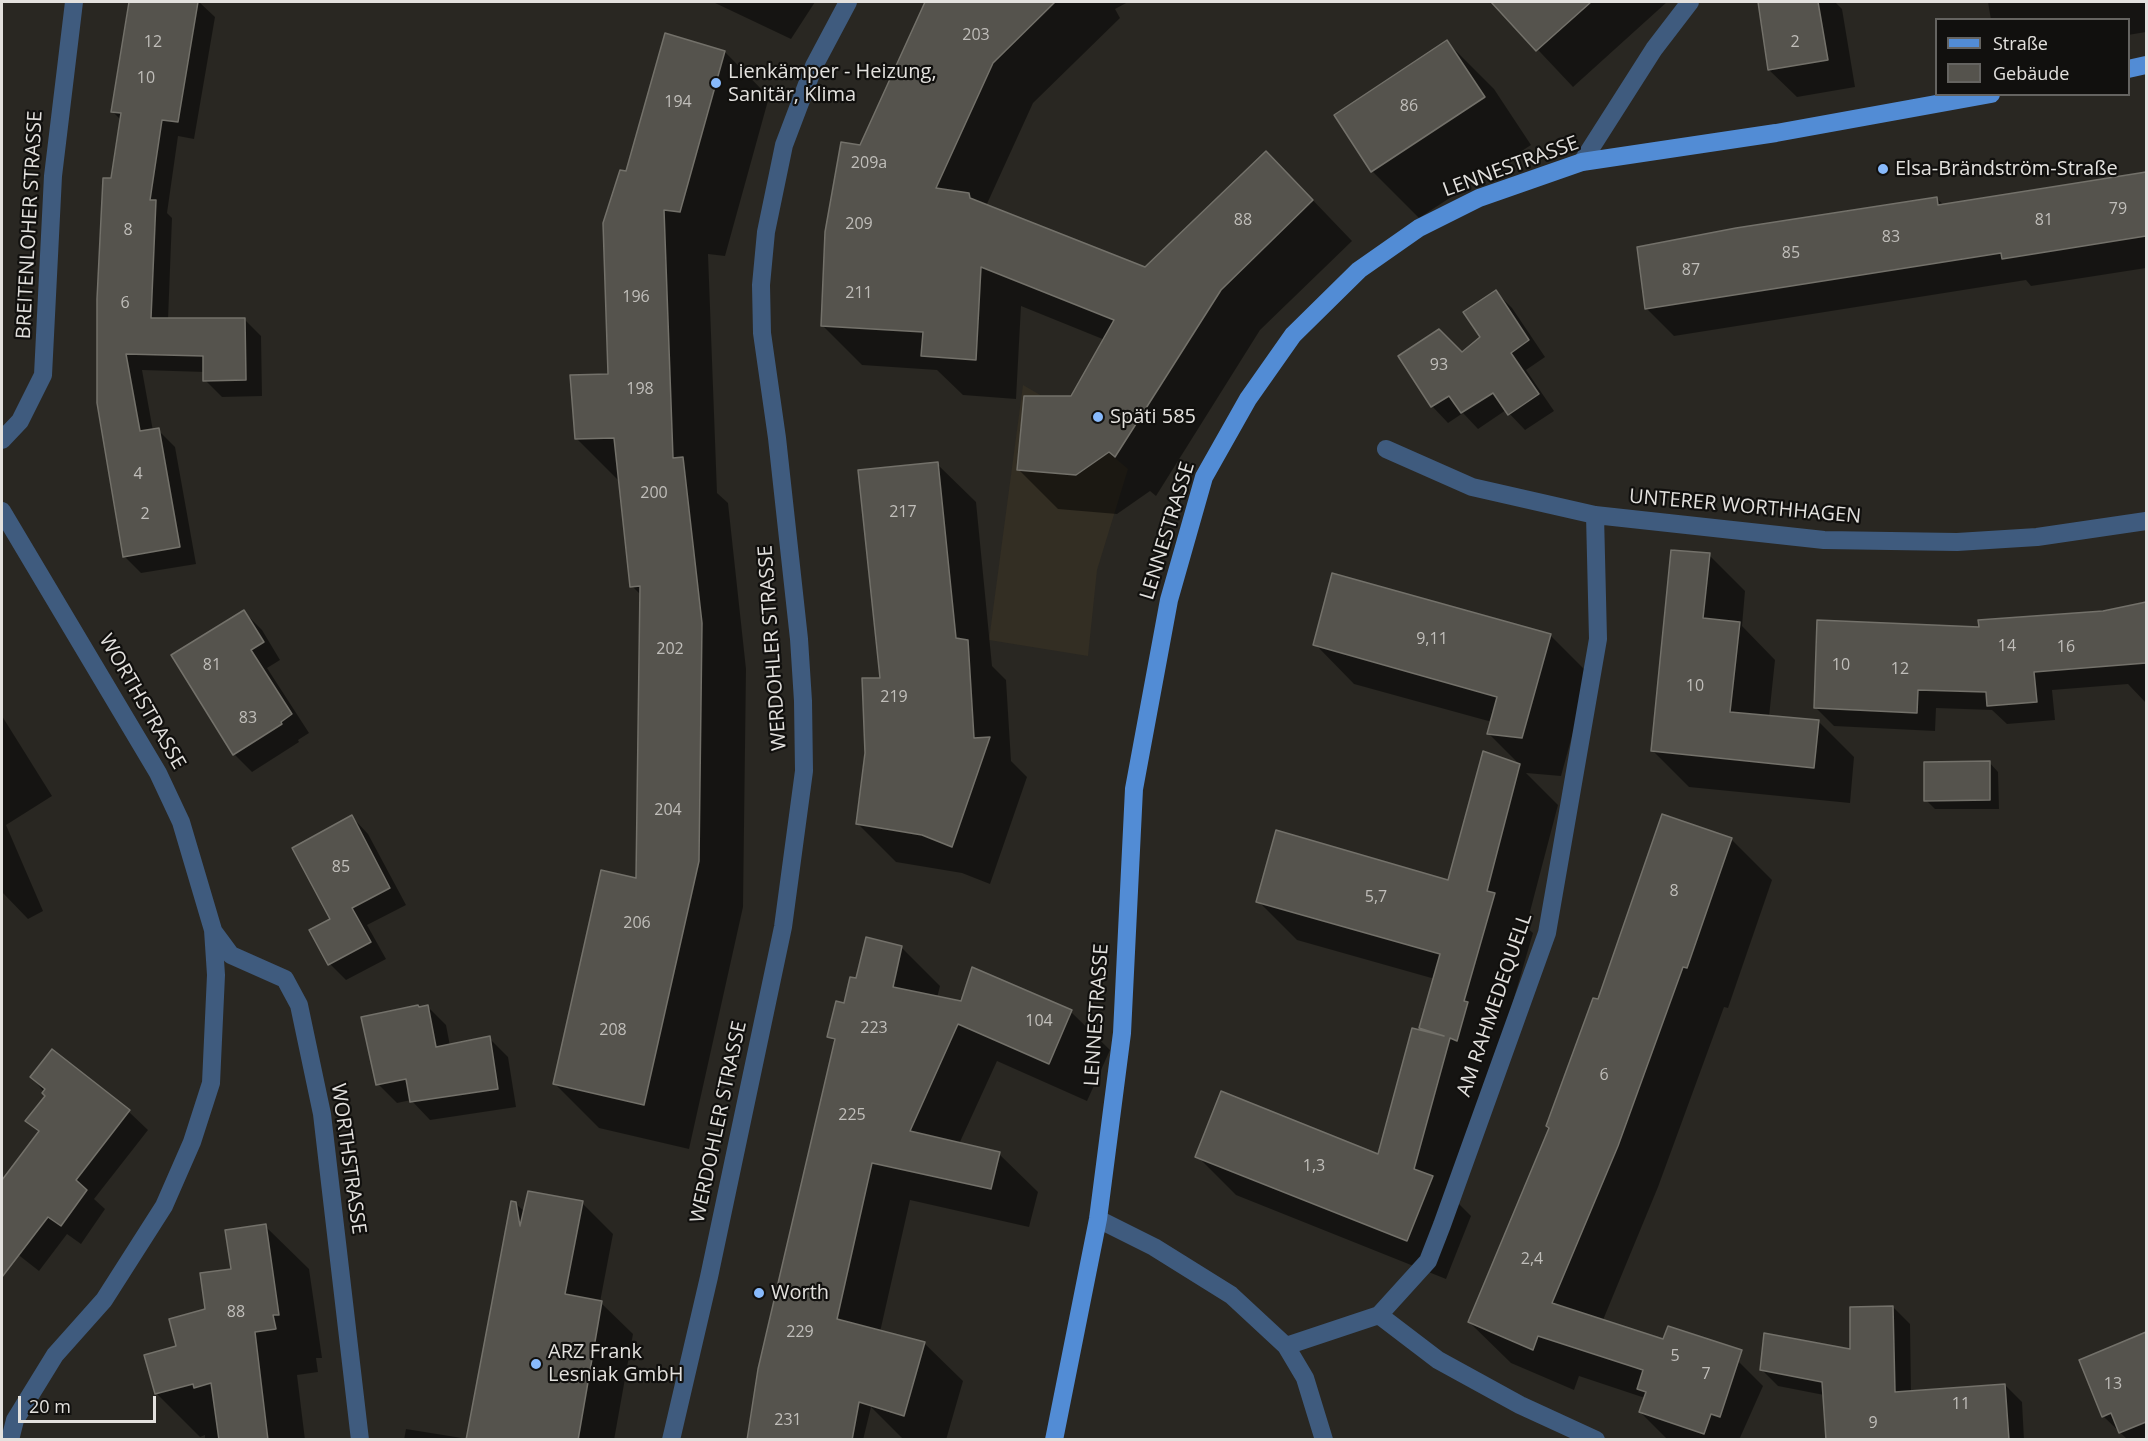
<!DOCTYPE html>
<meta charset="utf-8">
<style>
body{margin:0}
#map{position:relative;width:2148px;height:1441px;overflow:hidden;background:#292722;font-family:"Open Sans",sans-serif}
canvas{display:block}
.frame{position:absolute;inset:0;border:3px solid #e3e1de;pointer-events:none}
.legend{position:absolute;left:1935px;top:18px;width:195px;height:78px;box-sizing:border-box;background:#11100e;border:2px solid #656461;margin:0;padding:8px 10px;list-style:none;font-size:18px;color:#e3e1de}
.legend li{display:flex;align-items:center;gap:12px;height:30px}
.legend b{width:30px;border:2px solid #656461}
.scale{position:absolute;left:18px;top:1396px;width:138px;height:27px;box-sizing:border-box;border:3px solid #e3e1de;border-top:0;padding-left:8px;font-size:18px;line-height:21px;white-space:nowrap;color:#e3e1de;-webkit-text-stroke:4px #11100e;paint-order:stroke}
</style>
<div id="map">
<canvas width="2148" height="1441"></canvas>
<div class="frame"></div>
<ul class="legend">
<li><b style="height:8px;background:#528cd5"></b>Straße</li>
<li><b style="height:16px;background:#55534d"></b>Gebäude</li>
</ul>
<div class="scale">20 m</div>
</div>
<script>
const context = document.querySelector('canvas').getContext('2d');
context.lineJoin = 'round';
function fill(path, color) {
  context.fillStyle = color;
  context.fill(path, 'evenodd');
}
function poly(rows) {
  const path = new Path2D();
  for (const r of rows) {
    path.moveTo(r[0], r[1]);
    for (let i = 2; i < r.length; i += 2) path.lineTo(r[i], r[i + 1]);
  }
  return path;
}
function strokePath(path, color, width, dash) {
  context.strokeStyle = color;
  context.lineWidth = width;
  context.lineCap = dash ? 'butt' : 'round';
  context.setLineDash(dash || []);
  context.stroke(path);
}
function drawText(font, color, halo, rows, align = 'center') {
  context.font = font + ' "Open Sans",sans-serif';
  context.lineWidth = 4.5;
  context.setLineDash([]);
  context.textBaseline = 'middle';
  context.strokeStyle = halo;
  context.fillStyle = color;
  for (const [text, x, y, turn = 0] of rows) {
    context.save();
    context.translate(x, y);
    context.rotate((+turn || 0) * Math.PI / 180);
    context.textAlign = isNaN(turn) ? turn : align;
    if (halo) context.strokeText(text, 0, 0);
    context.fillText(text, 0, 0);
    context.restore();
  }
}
fill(poly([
 [1023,385,1042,396,1128,469,1097,570,1088,656,989,640]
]), '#332e23');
fill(poly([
 [130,2,199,2,215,17,194,139,178,136,167,213,172,218,168,320,244,319,261,336,262,396,222,397,205,380,205,372,142,370,153,431,158,430,175,447,196,564,141,573,124,556,113,179,121,120,112,111],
 [713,2,815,2,791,39],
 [937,2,1128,2,1115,9,1120,18,1033,103,986,206,1145,269,1306,193,1352,241,1260,330,1156,496,1150,491,1117,514,1058,509,1018,469,1072,398,1105,340,1021,306,1016,399,963,395,937,370,862,365,822,325,861,147,920,18],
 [1493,2,1667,2,1573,87],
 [1760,2,1835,2,1842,9,1855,87,1797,97,1769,70],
 [1988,2,2146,2,2146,32,2128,35,2128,20,1991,20],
 [1447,42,1494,89,1531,145,1419,218,1372,171],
 [725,52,769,97,725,256,708,254,717,493,728,503,746,669,743,907,689,1149,599,1128,554,1083,637,880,642,596,632,586,621,483,576,438,609,375,627,173],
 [2146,174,2146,268,2031,286,2026,280,1674,336,1646,308,1936,198,1944,205],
 [1496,292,1512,308,1545,357,1526,370,1554,411,1525,430,1506,410,1478,429,1463,413,1448,423,1432,406,1400,357,1462,354,1482,338],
 [937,464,976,502,992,666,1006,680,1011,761,1027,777,990,884,962,873,896,862,858,824,881,679],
 [1709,555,1745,591,1742,626,1775,660,1769,717,1818,721,1854,757,1850,803,1689,787,1652,750],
 [2146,604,2146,703,2128,684,2052,690,2055,720,2007,724,1992,710,1936,708,1935,731,1834,726,1815,707,1980,629,2103,613],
 [244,612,262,630,280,660,267,668,309,733,298,740,299,742,252,772,234,754,173,656],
 [1550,635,1589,674,1561,776,1526,773,1558,805,1526,927,1533,933,1455,1200,1471,1216,1446,1279,1236,1195,1197,1156,1379,1156,1427,1033,1421,1027,1435,979,1297,940,1258,901,1449,882,1484,753,1521,766,1489,734,1492,722,1354,684,1315,644],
 [2,716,52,796,6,825,43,911,28,919,2,892],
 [1989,762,1998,772,1999,809,1935,809,1926,800],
 [352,817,368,834,406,905,367,925,386,959,346,980,330,964,332,920],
 [1731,839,1772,880,1728,1008,1724,1007,1658,1187,1603,1320,1664,1341,1722,1345,1763,1386,1739,1440,1668,1440,1640,1412,1645,1398,1579,1376,1574,1390,1511,1363,1469,1322,1551,1129,1599,1001],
 [901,947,940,986,937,998,962,1003,973,969,1071,1012,1110,1050,1087,1101,997,1061,959,1144,999,1154,1038,1192,1029,1227,910,1200,880,1332,924,1343,963,1381,946,1440,904,1440,871,1407,863,1440,748,1440,836,1043,829,1036,857,979],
 [427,1006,446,1025,450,1046,489,1038,508,1057,516,1107,430,1120,411,1100,397,1103,378,1084],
 [52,1051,129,1112,148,1130,94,1199,105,1209,81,1244,67,1234,39,1271,2,1242,2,1182,40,1133,27,1120,47,1096,32,1077],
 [515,1203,525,1212,582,1203,613,1234,600,1302,633,1334,614,1440,404,1440,406,1429,468,1439],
 [265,1226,309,1269,322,1358,316,1358,318,1372,297,1375,305,1440,205,1440,205,1435,200,1437,156,1393,178,1347],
 [1893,1307,1910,1324,1911,1392,2005,1385,2022,1402,2024,1440,1828,1440,1824,1395,1778,1386,1761,1369,1851,1351],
 [2146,1334,2146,1440,2128,1440,2103,1416,2081,1361]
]), '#0007');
const building = poly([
 [129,2,198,2,178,122,162,120,150,200,156,200,151,318,245,318,246,380,203,381,203,356,126,354,140,431,159,428,180,547,123,557,97,403,97,299,103,178,111,178,121,113,111,112,129,2],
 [925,2,1055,2,993,63,936,188,969,193,970,198,1145,267,1266,151,1313,200,1221,290,1115,457,1109,452,1076,475,1017,470,1024,396,1071,396,1114,320,981,267,976,360,921,356,923,332,821,326,825,232,841,142,860,145,925,2],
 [1491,2,1591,2,1536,51,1491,2],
 [1758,2,1818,2,1828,60,1768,70,1758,2],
 [665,33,725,51,680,212,664,210,673,458,683,457,702,623,699,861,644,1105,553,1084,601,870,636,878,640,586,630,587,614,438,575,439,570,375,608,374,603,223,620,170,626,171,665,33],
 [1447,40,1485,97,1371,172,1334,115,1447,40],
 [2146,172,2146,236,2002,259,2001,253,1645,309,1637,247,1736,228,1937,197,1938,205,2146,172],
 [1496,290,1529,340,1511,353,1539,394,1508,415,1493,393,1461,413,1449,396,1431,407,1398,356,1439,329,1462,352,1480,337,1463,312,1496,290],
 [938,462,956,638,968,640,974,738,990,737,952,847,922,835,856,824,865,753,862,678,880,678,858,470,938,462],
 [1671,550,1710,553,1703,618,1740,622,1730,712,1819,720,1814,768,1651,751,1671,550],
 [1332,573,1551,634,1522,738,1487,734,1497,697,1313,645,1332,573],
 [2146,602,2146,663,2034,672,2037,702,1987,706,1986,692,1918,690,1917,713,1814,708,1817,620,1979,627,1978,620,2103,611,2146,602],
 [244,610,264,642,251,650,292,714,281,722,282,724,233,755,171,655,244,610],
 [1483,751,1520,764,1487,891,1495,893,1464,1001,1468,1002,1457,1041,1450,1038,1414,1169,1433,1176,1407,1241,1195,1157,1221,1091,1378,1154,1412,1028,1444,1036,1419,1028,1440,954,1256,902,1276,830,1448,880,1483,751],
 [1990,761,1990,800,1924,801,1924,762,1990,761],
 [1662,814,1732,838,1687,968,1683,967,1618,1146,1552,1303,1663,1339,1668,1326,1742,1350,1720,1417,1711,1414,1704,1434,1639,1412,1646,1392,1637,1389,1643,1370,1538,1336,1533,1350,1468,1322,1549,1128,1546,1126,1593,998,1598,999,1662,814],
 [352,815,390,888,352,908,371,942,328,965,309,930,330,919,292,848,352,815],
 [866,937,902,946,893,987,961,1001,972,967,1072,1010,1049,1064,958,1024,910,1131,1000,1152,991,1189,872,1163,837,1319,925,1342,904,1416,859,1402,852,1440,747,1440,758,1369,835,1039,827,1037,836,1001,844,1003,850,977,856,978,866,937],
 [418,1005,419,1007,428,1005,436,1047,490,1036,498,1089,410,1102,406,1079,376,1085,361,1017,418,1005],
 [52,1049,130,1110,76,1180,87,1190,61,1226,48,1217,2,1277,2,1180,39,1131,25,1121,45,1096,42,1093,45,1089,30,1077,52,1049],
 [528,1191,583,1201,565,1294,602,1301,578,1440,466,1440,511,1201,516,1202,520,1226,528,1191],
 [266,1224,279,1315,273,1315,276,1329,255,1332,268,1440,219,1440,211,1383,194,1388,193,1384,155,1394,144,1355,176,1346,169,1319,205,1309,200,1273,231,1269,225,1230,266,1224],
 [1893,1306,1895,1392,2005,1384,2009,1440,1826,1440,1822,1382,1760,1370,1764,1333,1850,1349,1850,1307,1893,1306],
 [2146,1332,2146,1422,2119,1433,2111,1413,2102,1417,2079,1360,2146,1332]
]);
fill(building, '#55534d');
strokePath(building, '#73716a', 1.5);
strokePath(poly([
 [1582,162,1654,49,1690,2],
 [2,440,20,421,43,375,53,176,74,2],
 [1386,449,1472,487,1595,515,1824,540,1957,542,2037,537,2146,521],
 [2,511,158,773,181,822,213,930,216,975,211,1083,192,1142,164,1206,104,1300,55,1355,15,1420,10,1440],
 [214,932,231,955,285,979,299,1005,322,1114,360,1440],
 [1098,1219,1154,1247,1231,1295,1286,1346,1305,1378,1324,1440],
 [1379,1315,1438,1360,1520,1405,1596,1440],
 [1286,1346,1379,1315,1428,1261,1442,1225,1547,933,1598,639,1595,515],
 [671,1440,709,1277,783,927,804,771,803,701,799,639,777,438,762,333,761,285,766,232,784,145,814,66,848,2]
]), '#3f5b7e', 18);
strokePath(poly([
 [2128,69,2146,65],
 [1054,1440,1098,1219,1122,1033,1134,789,1169,600,1204,477,1248,399,1293,335,1359,270,1419,228,1479,198,1582,162,1776,133,1991,94]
]), '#528cd5', 18);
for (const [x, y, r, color] of [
 [716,83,6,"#88bafc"],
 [1883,169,6,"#88bafc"],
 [1098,417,6,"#88bafc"],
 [759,1293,6,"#88bafc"],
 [536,1364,6,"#88bafc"]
]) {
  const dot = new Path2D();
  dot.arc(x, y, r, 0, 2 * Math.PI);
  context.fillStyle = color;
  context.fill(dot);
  strokePath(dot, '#11100e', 2);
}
drawText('16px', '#c0beba', null, [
 ["203",976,35],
 ["12",153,42],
 ["2",1795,42],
 ["10",146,78],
 ["194",678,102],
 ["86",1409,106],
 ["209a",869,163],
 ["79",2118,209],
 ["88",1243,220],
 ["81",2044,220],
 ["209",859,224],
 ["8",128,230],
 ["83",1891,237],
 ["85",1791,253],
 ["87",1691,270],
 ["211",859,293],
 ["196",636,297],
 ["6",125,303],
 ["93",1439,365],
 ["198",640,389],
 ["4",138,474],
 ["200",654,493],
 ["217",903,512],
 ["2",145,514],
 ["9,11",1432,639],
 ["14",2007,646],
 ["16",2066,647],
 ["202",670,649],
 ["81",212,665],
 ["10",1841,665],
 ["12",1900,669],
 ["10",1695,686],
 ["219",894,697],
 ["83",248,718],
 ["204",668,810],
 ["85",341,867],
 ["8",1674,891],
 ["5,7",1376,897],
 ["206",637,923],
 ["104",1039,1021],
 ["223",874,1028],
 ["208",613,1030],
 ["6",1604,1075],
 ["225",852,1115],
 ["1,3",1314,1166],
 ["2,4",1532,1259],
 ["88",236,1312],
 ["229",800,1332],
 ["5",1675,1356],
 ["7",1706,1374],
 ["13",2113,1384],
 ["11",1961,1404],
 ["231",788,1420],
 ["9",1873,1423]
]);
drawText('20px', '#e3e1de', '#11100e', [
 ["Lienkämper - Heizung,",728,72],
 ["Sanitär, Klima",728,95],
 ["Elsa-Brändström-Straße",1895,169],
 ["Späti 585",1110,417],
 ["Worth",771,1293],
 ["ARZ Frank",548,1352],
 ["Lesniak GmbH",548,1375]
], 'left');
drawText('20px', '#e3e1de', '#11100e', [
 ["LENNESTRASSE",1511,167,-20],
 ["BREITENLOHER STRASSE",30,225,-87],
 ["UNTERER WORTHHAGEN",1745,507,5],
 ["LENNESTRASSE",1168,531,-73],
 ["WERDOHLER STRASSE",773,648,-94],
 ["WORTHSTRASSE",142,702,60],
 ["AM RAHMEDEQUELL",1495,1005,-71],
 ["LENNESTRASSE",1097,1015,-86],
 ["WERDOHLER STRASSE",719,1122,-78],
 ["WORTHSTRASSE",348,1159,82]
]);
</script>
